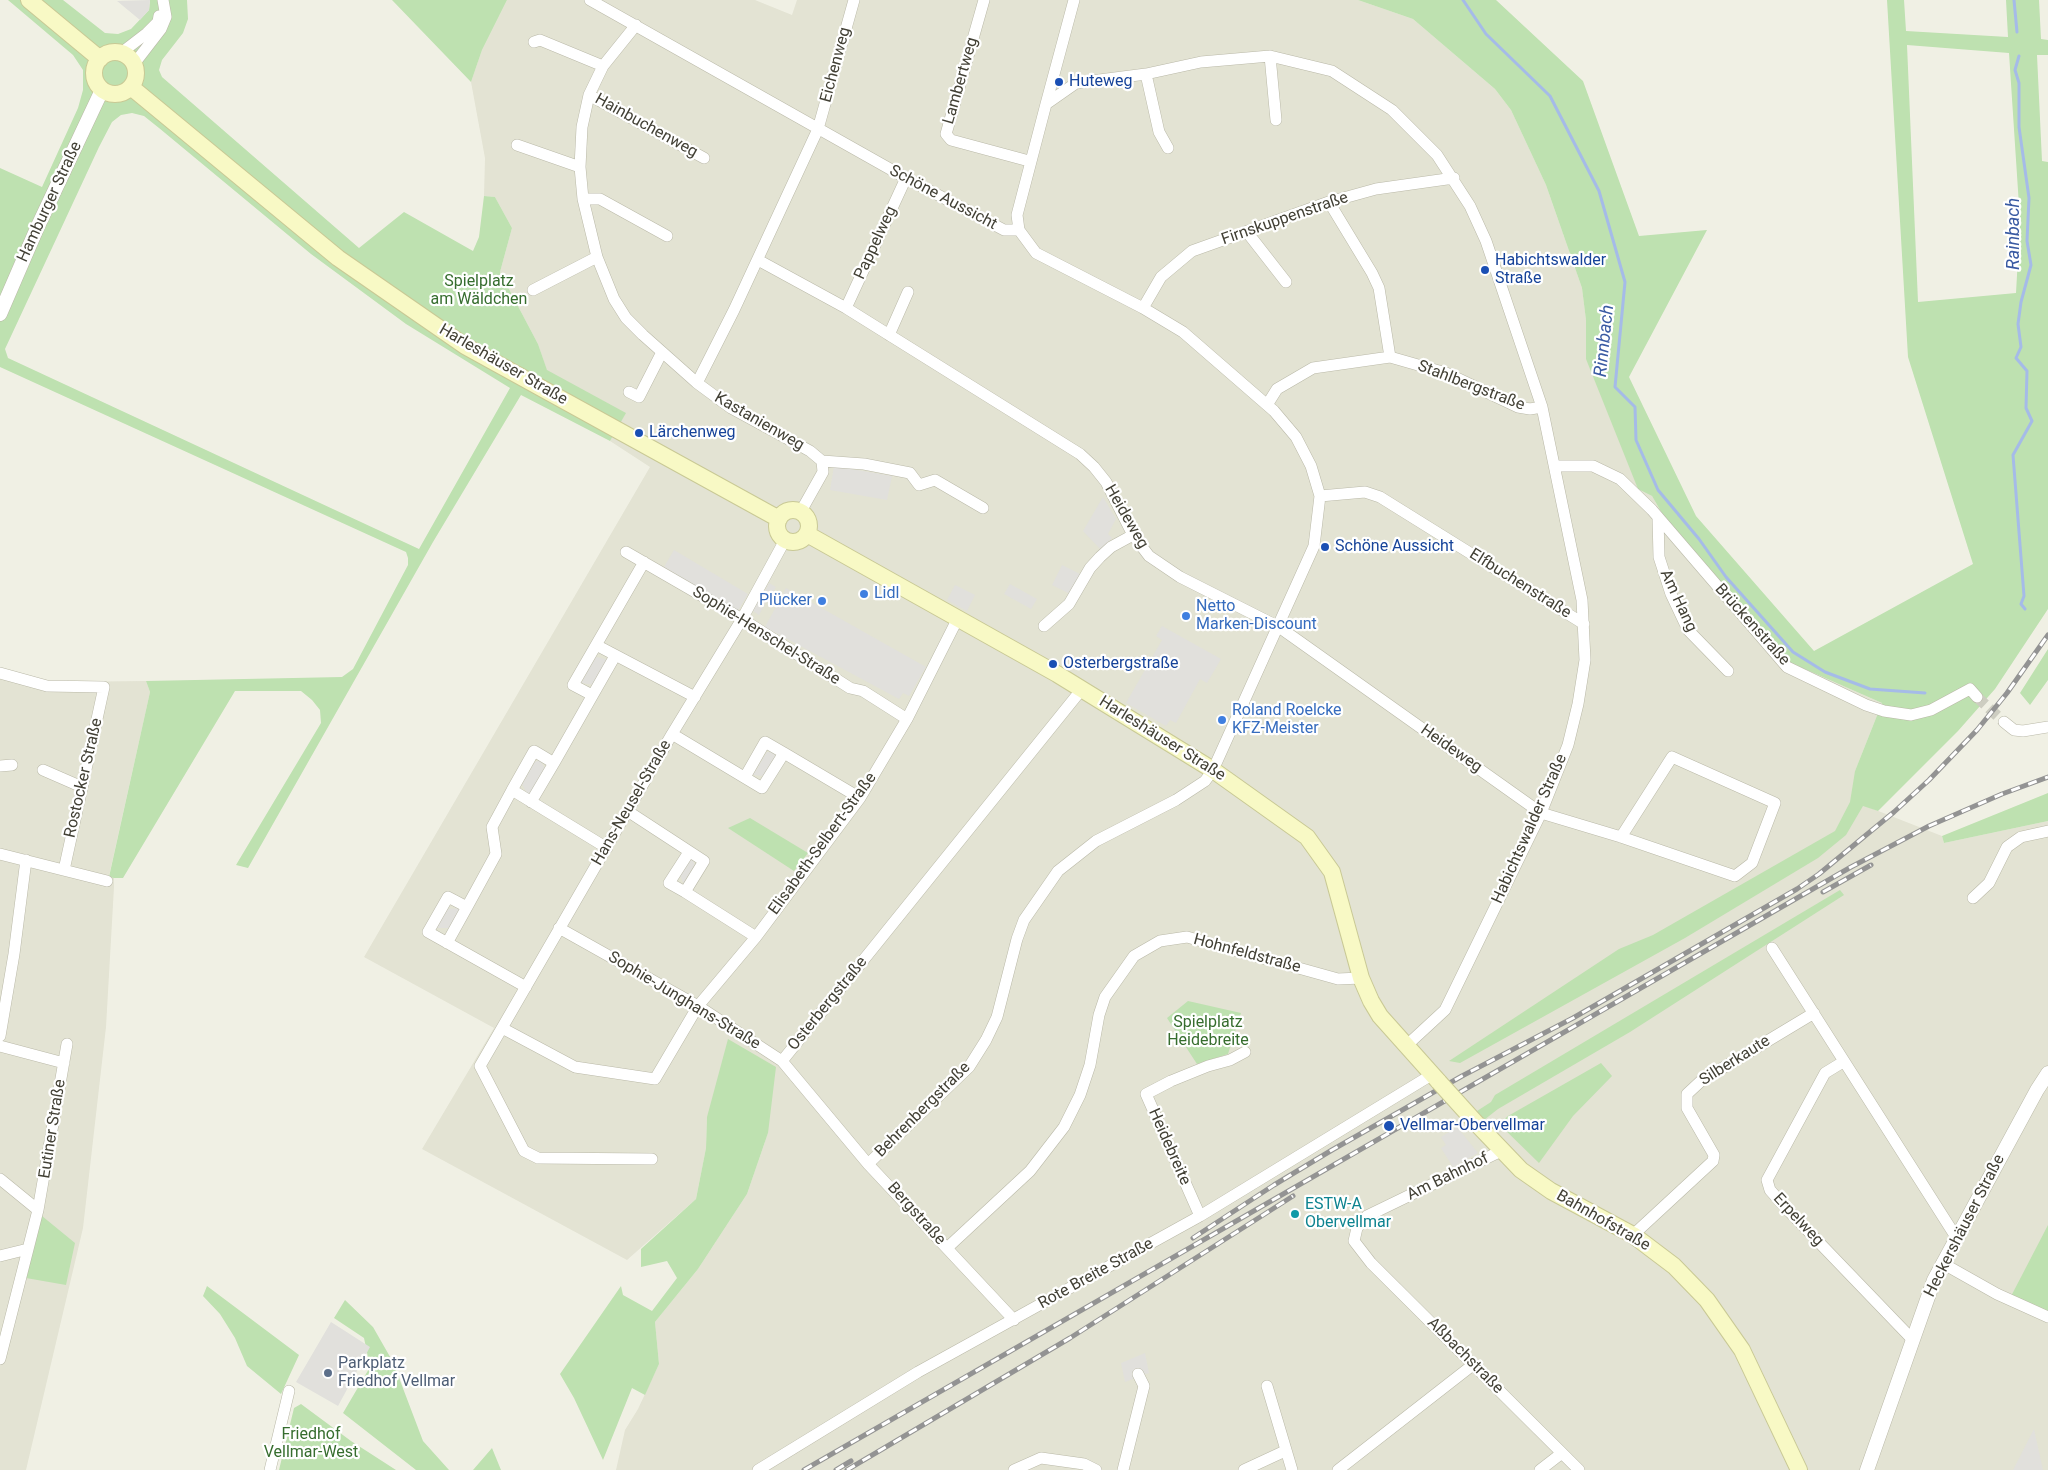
<!DOCTYPE html>
<meta charset="utf-8">
<style>
body{margin:0}
canvas{display:block;background:#f0f0e4}
</style>
<canvas width="2048" height="1470"></canvas>
<script>
const context = document.querySelector('canvas').getContext('2d');
context.lineJoin = 'round';
function fill(path, color) {
  context.fillStyle = color;
  context.fill(path, 'evenodd');
}
function poly(rows) {
  const path = new Path2D();
  for (const r of rows) {
    if (r.length === 3) {
      path.moveTo(r[0] + r[2], r[1]);
      path.arc(r[0], r[1], r[2], 0, 2 * Math.PI);
      continue;
    }
    path.moveTo(r[0], r[1]);
    for (let i = 2; i < r.length; i += 2) path.lineTo(r[i], r[i + 1]);
  }
  return path;
}
function strokePath(path, color, width, dash) {
  context.strokeStyle = color;
  context.lineWidth = width;
  context.lineCap = dash ? 'butt' : 'round';
  context.setLineDash(dash || []);
  context.stroke(path);
}
function drawText(font, color, halo, rows, align = 'center') {
  context.font = font + ' Roboto,sans-serif';
  context.lineWidth = 4.5;
  context.setLineDash([]);
  context.textBaseline = 'middle';
  context.strokeStyle = halo;
  context.fillStyle = color;
  for (const [text, x, y, turn = 0] of rows) {
    context.save();
    context.translate(x, y);
    context.rotate((+turn || 0) * Math.PI / 180);
    context.textAlign = isNaN(turn) ? turn : align;
    if (halo) context.strokeText(text, 0, 0);
    context.fillText(text, 0, 0);
    context.restore();
  }
}
fill(poly([
 [507,0,755,0,792,15,797,0,1358,0,1413,19,1495,89,1511,110,1546,185,1582,288,1586,320,1638,489,1652,496,1663,515,1791,663,1882,703,1855,771,1863,805,1942,836,1944,843,2048,821,2048,1470,616,1470,625,1430,638,1409,659,1364,655,1322,698,1269,747,1194,768,1133,707,1117,706,1148,696,1199,627,1260,422,1149,494,1028,364,957,650,467,610,441,625,413,547,371,538,344,500,272,512,228,495,197,484,196,485,158,471,82,482,50],
 [0,669,54,682,146,681,150,692,109,876,114,878,114,887,106,1027,83,1228,26,1470,0,1470]
]), '#e3e3d3');
fill(poly([
 [8,0,63,0,105,33,118,34,131,29,149,10,150,0,187,0,188,19,183,33,162,60,159,70,162,77,359,248,404,212,473,251,479,237,484,196,495,197,512,228,500,272,538,344,547,370,626,413,610,441,521,395,433,542,248,868,236,865,321,723,320,710,312,700,301,691,235,691,123,878,114,878,109,877,150,692,146,681,342,677,353,669,408,565,408,558,406,552,0,367,0,168,42,187,78,108,83,90,83,70,73,55],
 [132,113,144,116,159,128,311,254,406,324,510,388,419,549,8,358,5,349,99,147,112,122,121,115],
 [392,0,507,0,482,50,471,82],
 [1358,0,1496,0,1583,81,1639,236,1707,230,1629,377,1696,516,1814,651,1973,564,1908,357,1887,0,1904,0,1906,31,2008,37,2006,0,2039,0,2041,39,2048,40,2048,55,2037,55,2042,161,2048,162,2048,609,1995,689,1958,731,1878,811,1863,806,1846,835,1818,858,1685,938,1460,1063,1449,1061,1619,949,1653,935,1835,831,1850,802,1855,771,1882,703,1791,663,1663,515,1652,496,1638,489,1586,359,1586,320,1582,288,1546,185,1511,110,1495,89,1413,19],
 [1907,45,2009,53,2020,221,2016,293,1918,302],
 [2048,649,2048,680,2030,705,2020,693],
 [2048,793,2048,821,1944,843,1942,836],
 [750,818,808,853,794,871,728,828],
 [1840,890,1844,895,1630,1032,1498,1109,1484,1120,1477,1111,1491,1102,1495,1095],
 [1188,1001,1241,1013,1228,1054,1197,1064,1167,1018],
 [728,1039,776,1067,768,1133,747,1194,698,1269,655,1322,659,1364,645,1395,632,1388,603,1460,574,1398,560,1374,621,1286,623,1295,652,1311,677,1278,667,1261,641,1267,641,1249,696,1199,706,1148,707,1117],
 [1601,1063,1612,1076,1573,1116,1539,1163,1499,1124,1508,1116],
 [42,1216,75,1243,66,1285,26,1278],
 [2048,1225,2048,1319,2007,1304],
 [207,1286,299,1355,281,1394,247,1366,235,1338,220,1314,203,1296],
 [345,1300,373,1327,393,1362,423,1441,449,1470,416,1470,343,1413,370,1367,364,1338,334,1318],
 [301,1404,351,1441,396,1470,279,1470,294,1408],
 [492,1448,501,1470,473,1470]
]), '#bee1b0');
fill(poly([
 [150,0,149,10,140,20,117,1],
 [834,466,892,476,887,500,830,490],
 [1103,497,1116,519,1108,534,1112,538,1101,550,1083,531],
 [674,550,748,594,738,611,664,567],
 [1062,565,1082,575,1072,595,1052,585],
 [769,583,776,587,768,600,762,596],
 [1010,584,1037,599,1031,609,1004,594],
 [955,585,975,595,967,611,947,600],
 [786,588,926,667,909,696,903,693,899,699,765,627],
 [759,598,766,602,759,615,753,611],
 [1162,626,1221,659,1207,683,1200,679,1176,723,1170,720,1166,726,1126,703,1162,640,1156,636],
 [596,657,610,660,595,685,581,683],
 [767,752,777,753,763,776,753,775],
 [540,760,546,770,533,793,527,793,522,784,535,762],
 [692,858,696,868,684,885,680,875,689,859],
 [461,908,452,928,436,928,446,909],
 [1457,1127,1478,1153,1453,1167,1441,1148,1446,1145,1441,1137],
 [331,1322,370,1347,338,1406,296,1382],
 [1145,1353,1149,1373,1125,1382,1121,1363],
 [2034,1429,2043,1470,2013,1470]
]), '#e1e0dc');
strokePath(poly([
 [1463,0,1486,34,1550,96,1599,191,1625,282,1615,387,1635,407,1636,440,1658,490,1699,539,1726,577,1793,652,1825,672,1870,689,1925,693],
 [2014,0,2017,32],
 [2019,56,2015,70,2019,83,2019,127,2029,198,2027,241,2031,265,2021,302,2018,324,2021,347,2016,358,2027,371,2026,408,2032,421,2013,455,2024,596,2021,604,2025,609]
]), '#a5bbe8', 3);
strokePath(poly([
 [1977,697,2004,722]
]), '#cdcdc1', 11, [11, 5.5]);
const minor = poly([
 [590,0,906,178,1004,230,1019,230],
 [984,0,946,134,951,140,1029,161],
 [636,25,603,66,589,95,582,127,580,167,583,199,597,257,614,299,626,318,643,335,697,383,731,408,810,451,822,461,823,472,800,513],
 [534,42,540,40,603,66],
 [121,53,147,33,158,22,159,16],
 [1270,56,1276,120],
 [134,64,161,29,166,17,163,0],
 [1146,74,1159,132,1168,148],
 [589,95,704,158],
 [1046,104,1074,0],
 [517,145,580,167],
 [583,199,600,199,667,236],
 [1329,202,1372,273,1379,288,1390,357],
 [1247,232,1286,282],
 [758,260,846,308,1080,454,1094,467,1106,482,1133,535,1149,556,1180,577,1279,627,1541,813,1621,837,1735,876,1752,863,1775,803,1672,757,1621,837],
 [533,290,597,257],
 [846,308,906,178],
 [1143,308,1161,277,1192,251,1329,202,1376,189,1454,178],
 [889,335,908,292],
 [697,383,734,310,818,129,854,0],
 [629,392,639,397,662,352],
 [1267,405,1277,389,1313,368,1390,357,1446,373,1518,407,1530,409,1542,407],
 [822,461,864,464,910,473,919,485,935,480,983,508],
 [1555,466,1593,466,1620,479,1652,510,1787,667,1866,705,1884,711,1911,715,1931,710,1970,689,1977,697],
 [1320,496,1365,492,1380,497,1584,624],
 [1658,517,1659,557,1671,594,1688,630,1728,671],
 [626,552,742,619,850,688,863,691,907,719],
 [1044,626,1069,604,1090,568,1100,557,1111,547,1133,535],
 [598,646,695,697],
 [0,673,47,686,104,687,64,870],
 [592,695,573,685,644,562],
 [2004,722,2014,730,2023,731,2048,727],
 [672,734,762,788,784,753,860,798],
 [0,766,12,765],
 [43,770,82,787],
 [745,777,765,742,784,753],
 [512,790,492,827,496,854,467,907,448,897,428,932,526,987],
 [531,802,554,763],
 [629,812,704,861,685,892,756,937],
 [607,848,512,790,534,751,554,763,615,656],
 [0,854,107,881],
 [685,892,669,883,689,852],
 [1973,898,1989,883,2007,847,2021,837,2048,831],
 [559,928,698,1006,782,1061,868,1164,1014,1320],
 [447,943,467,907],
 [1772,948,1956,1237],
 [502,1028,575,1067,655,1079,698,1006,756,937,860,798,907,719,958,618],
 [0,1036,14,954,26,860],
 [0,1046,64,1063],
 [782,1061,1082,689],
 [1843,1062,1825,1073,1767,1180,1770,1190,1785,1207,1912,1339],
 [1501,1151,1367,1216,1357,1228,1354,1241,1371,1263,1579,1470],
 [652,1159,538,1158,524,1151,480,1066,672,734,742,619,785,540],
 [868,1164,969,1067,986,1040,997,1017,1017,939,1024,920,1058,871,1096,841,1176,800,1205,781,1213,770,1314,546,1320,496,1311,466,1296,437,1274,411,1183,332,1143,308,1036,253,1019,230,1017,215,1046,104,1076,83,1146,74,1201,62,1270,56,1332,71,1392,110,1437,155,1470,206,1486,241,1542,407,1582,600,1585,660,1578,704,1568,745,1541,813,1445,1010,1406,1046],
 [0,1179,38,1210],
 [1200,1216,1146,1094,1171,1081,1208,1066,1230,1060,1245,1052],
 [1633,1235,1713,1161,1714,1155,1687,1108,1687,1094,1701,1081,1814,1013],
 [947,1248,1030,1171,1064,1127,1080,1095,1090,1065,1099,1015,1105,997,1134,956,1160,941,1187,937,1338,979,1361,978],
 [0,1256,28,1249],
 [1942,1263,1997,1294,2048,1317],
 [0,1359,38,1210,67,1044],
 [1267,1386,1292,1470],
 [270,1470,289,1391],
 [758,1470,918,1372,1200,1216,1433,1074],
 [1014,1470,1041,1458,1084,1464,1096,1470],
 [1123,1470,1144,1386,1138,1374],
 [1244,1470,1285,1451],
 [1338,1470,1474,1364],
 [1540,1470,1562,1453]
]);
const tertiary = poly([
 [0,314,38,226,102,90],
 [1867,1470,1934,1280,2037,1090,2048,1073]
]);
const secondary = poly([
 [29,0,100,59],
 [115,73,21],
 [131,87,338,258,465,346,779,519],
 [793,526,16],
 [807,534,1057,674,1213,770,1307,837,1332,872,1361,978,1371,1001,1380,1016,1439,1082],
 [1477,1124,1521,1170,1551,1191,1633,1235,1674,1266,1707,1300,1742,1350,1799,1470]
]);
strokePath(minor, '#bab9a8', 12);
strokePath(tertiary, '#bab9a8', 15);
strokePath(secondary, '#c9c995', 18);
strokePath(minor, '#fff', 11);
strokePath(tertiary, '#fff', 14);
strokePath(secondary, '#f8f9c5', 16);
const rail = poly([
 [1823,892,1871,865],
 [1193,1238,1274,1185,1332,1150,1462,1076,1573,1018,1797,889,1819,874,1894,812,1929,780,1977,730,2007,693,2048,635],
 [804,1470,1851,867,1929,826,2002,794,2048,777],
 [836,1470,851,1461],
 [847,1470,1070,1338,1293,1196]
]);
strokePath(rail, '#939393', 5);
strokePath(rail, '#fff', 3, [9]);
const secondaryBridge = poly([
 [1439,1082,1477,1124]
]);
strokePath(secondaryBridge, '#c9c995', 18, []);
strokePath(secondaryBridge, '#f8f9c5', 16);
for (const [x, y, r, color] of [
 [1059,82,5,"#1a4fb4"],
 [1485,270,5,"#1a4fb4"],
 [639,433,5,"#1a4fb4"],
 [1325,547,5,"#1a4fb4"],
 [864,594,5,"#3f7fe0"],
 [822,601,5,"#3f7fe0"],
 [1186,616,5,"#3f7fe0"],
 [1053,664,5,"#1a4fb4"],
 [1222,720,5,"#3f7fe0"],
 [1389,1126,6,"#1a4fb4"],
 [1295,1214,5,"#0f9aa8"],
 [328,1373,5,"#5c6f8a"]
]) {
  const dot = new Path2D();
  dot.arc(x, y, r, 0, 2 * Math.PI);
  context.fillStyle = color;
  context.fill(dot);
  strokePath(dot, '#fff', 2);
}
drawText('16px', '#424035', '#fff', [
 ["Eichenweg",836,65,-75],
 ["Lambertweg",961,81,-74],
 ["Hainbuchenweg",646,126,29],
 ["Schöne Aussicht",943,198,28],
 ["Hamburger Straße",50,202,-65],
 ["Firnskuppenstraße",1285,219,-19],
 ["Pappelweg",876,243,-65],
 ["Harleshäuser Straße",503,365,30],
 ["Stahlbergstraße",1471,386,21],
 ["Kastanienweg",759,422,30],
 ["Heideweg",1126,517,60],
 ["Elfbuchenstraße",1520,584,32],
 ["Am Hang",1678,601,65],
 ["Brückenstraße",1752,625,48],
 ["Sophie-Henschel-Straße",766,636,32],
 ["Harleshäuser Straße",1162,739,32],
 ["Heideweg",1451,749,35],
 ["Rostocker Straße",84,778,-77],
 ["Hans-Neusel-Straße",632,803,-60],
 ["Habichtswalder Straße",1530,829,-66],
 ["Elisabeth-Selbert-Straße",823,844,-54],
 ["Hohnfeldstraße",1247,954,15],
 ["Sophie-Junghans-Straße",684,1001,31],
 ["Osterbergstraße",828,1004,-51],
 ["Silberkaute",1735,1061,-32],
 ["Behrenbergstraße",923,1110,-45],
 ["Eutiner Straße",53,1129,-81],
 ["Heidebreite",1169,1147,66],
 ["Am Bahnhof",1448,1177,-26],
 ["Bergstraße",916,1214,48],
 ["Erpelweg",1798,1220,47],
 ["Bahnhofstraße",1603,1221,30],
 ["Heckershäuser Straße",1965,1226,-63],
 ["Rote Breite Straße",1096,1274,-29],
 ["Aßbachstraße",1465,1356,45]
]);
drawText('16px', '#164399', '#fff', [
 ["Huteweg",1069,82],
 ["Habichtswalder",1495,261],
 ["Straße",1495,279],
 ["Lärchenweg",649,433],
 ["Schöne Aussicht",1335,547],
 ["Osterbergstraße",1063,664],
 ["Vellmar-Obervellmar",1400,1126]
], 'left');
drawText('16px', '#366d2e', '#fff', [
 ["Spielplatz",479,282],
 ["am Wäldchen",479,300],
 ["Spielplatz",1208,1023],
 ["Heidebreite",1208,1041],
 ["Friedhof",311,1435],
 ["Vellmar-West",311,1453]
]);
drawText('16px', '#366cbe', '#fff', [
 ["Lidl",874,594],
 ["Plücker",812,601,"right"],
 ["Netto",1196,607],
 ["Marken-Discount",1196,625],
 ["Roland Roelcke",1232,711],
 ["KFZ-Meister",1232,729]
], 'left');
drawText('16px', '#0d838f', '#fff', [
 ["ESTW-A",1305,1205],
 ["Obervellmar",1305,1223]
], 'left');
drawText('16px', '#4e5e75', '#fff', [
 ["Parkplatz",338,1364],
 ["Friedhof Vellmar",338,1382]
], 'left');
drawText('italic 18px', '#395aa2', '#fff', [
 ["Rainbach",2014,234,-90],
 ["Rinnbach",1605,341,-84]
]);
</script>
